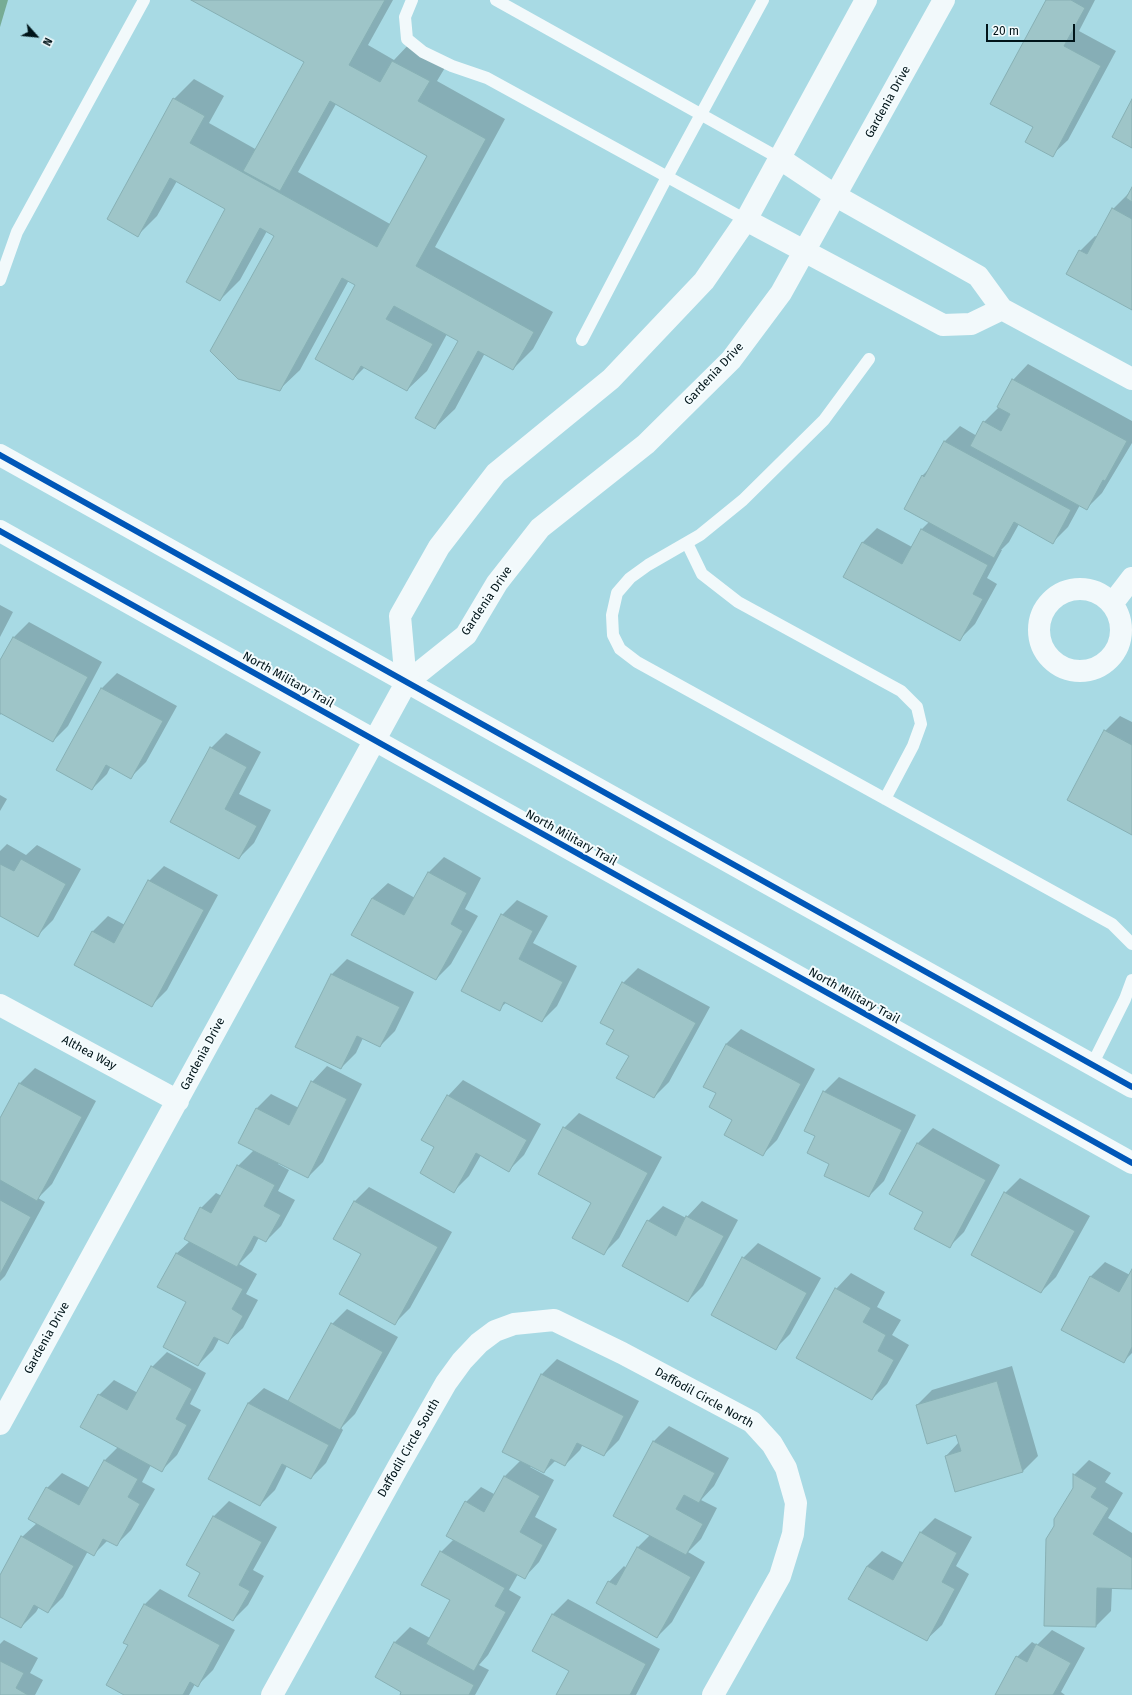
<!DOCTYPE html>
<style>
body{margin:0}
#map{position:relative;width:1132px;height:1695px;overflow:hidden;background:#a8dae4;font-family:"Fira Sans",sans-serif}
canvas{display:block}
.north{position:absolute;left:16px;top:16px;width:40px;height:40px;-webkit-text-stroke:3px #f4fcfe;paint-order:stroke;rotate:117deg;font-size:11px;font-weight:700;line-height:16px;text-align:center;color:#001419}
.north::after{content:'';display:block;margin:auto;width:14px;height:18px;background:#001419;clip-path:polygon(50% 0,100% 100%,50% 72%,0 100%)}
.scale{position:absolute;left:986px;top:24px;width:89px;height:18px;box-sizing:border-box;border:2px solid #001419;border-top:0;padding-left:5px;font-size:12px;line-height:14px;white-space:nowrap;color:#001419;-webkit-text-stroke:3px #f4fcfe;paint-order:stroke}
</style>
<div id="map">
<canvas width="1132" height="1695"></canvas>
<div class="north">N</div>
<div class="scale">20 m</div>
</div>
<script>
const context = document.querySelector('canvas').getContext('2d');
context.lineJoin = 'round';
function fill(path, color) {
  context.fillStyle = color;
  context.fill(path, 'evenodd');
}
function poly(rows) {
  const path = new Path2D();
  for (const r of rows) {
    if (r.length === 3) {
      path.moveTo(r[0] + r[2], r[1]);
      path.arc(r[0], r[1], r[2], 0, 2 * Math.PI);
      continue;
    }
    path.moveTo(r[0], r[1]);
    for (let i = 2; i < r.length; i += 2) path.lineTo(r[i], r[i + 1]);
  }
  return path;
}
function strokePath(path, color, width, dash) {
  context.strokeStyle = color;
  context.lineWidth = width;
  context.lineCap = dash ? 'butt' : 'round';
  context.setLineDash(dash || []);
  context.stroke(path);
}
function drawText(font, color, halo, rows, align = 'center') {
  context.font = font + ' "Fira Sans",sans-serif';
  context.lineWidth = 4;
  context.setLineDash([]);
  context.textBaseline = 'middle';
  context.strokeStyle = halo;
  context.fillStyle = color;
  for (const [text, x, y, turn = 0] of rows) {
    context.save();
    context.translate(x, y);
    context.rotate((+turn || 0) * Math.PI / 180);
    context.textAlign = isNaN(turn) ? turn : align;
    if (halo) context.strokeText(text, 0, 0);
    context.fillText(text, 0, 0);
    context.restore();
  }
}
fill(poly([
 [0,0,8,0,0,27]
]), '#77ac94');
fill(poly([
 [193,0,393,0,368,45,394,60,412,41,449,61,437,81,505,119,435,247,553,312,533,349,513,369,485,353,455,409,435,428,459,340,447,334,427,371,407,390,365,367,353,379,356,284,349,280,300,370,280,389,275,235,267,231,240,280,220,300,227,209,177,181,157,216,138,235,108,219,174,99,194,79,224,96,209,123,257,150,305,62],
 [336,104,428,155,390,224,298,172],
 [1047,0,1095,0,1079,31,1116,51,1068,140,1052,155,1034,127],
 [1132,189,1132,309,1080,251,1095,236,1097,237,1113,209,1128,194,1129,194],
 [1028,364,1132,421,1132,443,1102,493,1087,508,1080,505,1068,527,1053,542,1019,524,1009,542,1001,550,1002,550,987,578,997,584,975,624,960,639,862,543,877,528,912,547,921,530,929,522,922,476,930,468,945,441,960,426,977,436,984,422,999,407,1013,380],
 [0,605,13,612,0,637],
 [29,622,102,662,68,726,53,741,2,713,0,715,0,663,14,637],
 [117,673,177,706,146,762,131,777,111,766,107,774,92,789,57,770,102,688],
 [1120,716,1132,722,1132,834,1105,731],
 [226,733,261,752,239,794,271,810,254,843,239,858,171,821,211,748],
 [0,795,7,799,0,811],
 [7,844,26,855,37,845,81,869,53,920,38,935,0,915,0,851],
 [444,857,481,878,465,909,478,916,451,964,436,979,353,935,372,898,388,883,415,898,429,872],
 [164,866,218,895,167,990,152,1005,76,964,93,931,108,916,125,925,149,881],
 [517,900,548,916,533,943,577,966,557,1006,542,1021,507,1002,499,1009,502,915],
 [347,959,414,992,395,1031,380,1046,363,1038,356,1053,341,1068,297,1047,332,974],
 [638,968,710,1007,669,1082,654,1097,630,1055,623,983],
 [741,1029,815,1069,777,1140,762,1155,734,1120,718,1093,726,1044],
 [327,1066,362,1084,323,1162,308,1177,278,1162,278,1164,289,1170,278,1191,295,1200,281,1226,266,1241,259,1237,252,1251,239,1264,257,1274,246,1294,258,1300,243,1328,227,1343,219,1339,213,1350,198,1365,188,1302,176,1254,190,1241,201,1208,216,1193,222,1196,238,1166,254,1150,256,1109,271,1094,299,1108,312,1082],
 [35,1068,96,1101,52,1184,38,1198,45,1202,5,1276,0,1281,0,1120,20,1083],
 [839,1077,916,1115,884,1181,869,1196,831,1164,816,1136,824,1092],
 [463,1080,541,1124,524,1155,509,1170,481,1155,469,1176,454,1191,435,1147,448,1096],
 [579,1113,662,1157,619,1238,604,1253,592,1202,564,1128],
 [933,1128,1000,1165,964,1232,949,1247,925,1212,918,1143],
 [1020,1178,1090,1216,1056,1277,1041,1292,1005,1193],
 [369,1187,452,1232,410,1308,395,1323,354,1202],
 [702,1201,738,1220,703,1286,688,1301,648,1221,663,1206,686,1218],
 [758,1243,821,1278,790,1334,775,1349,743,1258],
 [1105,1262,1130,1275,1132,1271,1132,1353,1123,1362,1090,1277],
 [851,1273,885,1292,877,1307,901,1320,892,1335,909,1345,887,1384,872,1399,836,1289],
 [347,1309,398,1337,355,1414,341,1428,343,1430,326,1463,311,1478,287,1466,275,1490,260,1505,209,1478,248,1403,264,1388,289,1401,332,1324],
 [167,1352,206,1373,190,1404,201,1410,177,1455,162,1470,151,1465,142,1482,155,1489,131,1530,116,1545,108,1540,94,1554,88,1551,63,1597,48,1612,39,1607,36,1612,21,1627,0,1615,0,1577,22,1537,37,1523,47,1488,62,1473,90,1488,105,1460,118,1447,99,1395,114,1380,138,1393,152,1367],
 [557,1359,639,1401,619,1440,604,1455,583,1444,580,1450,565,1465,556,1460,544,1472,531,1466,530,1467,554,1480,535,1517,557,1529,539,1562,524,1578,518,1574,509,1590,521,1597,488,1655,479,1665,489,1670,475,1695,401,1695,403,1692,376,1677,395,1642,410,1627,430,1638,451,1600,441,1552,454,1539,466,1502,481,1487,494,1494,505,1476,521,1460,503,1452,542,1374],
 [1012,1366,1038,1456,1023,1471,946,1456,959,1442,957,1434,917,1405,932,1390],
 [669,1426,729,1458,714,1486,701,1500,717,1508,701,1539,688,1552,705,1562,672,1622,657,1637,609,1582,624,1566,626,1568,638,1547,650,1535,614,1516,654,1441],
 [1089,1460,1111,1473,1105,1482,1123,1493,1108,1518,1132,1533,1132,1588,1112,1588,1111,1611,1096,1626,1074,1489,1074,1475],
 [229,1501,277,1527,253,1570,264,1576,248,1605,233,1620,202,1573,187,1565,214,1516],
 [935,1518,972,1537,956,1566,969,1574,942,1625,926,1640,867,1566,882,1551,904,1563,920,1533],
 [160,1589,235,1630,213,1670,198,1685,195,1684,189,1695,126,1695,129,1645,124,1643,145,1604],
 [568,1599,660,1649,636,1695,557,1695,571,1671,533,1650,553,1614],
 [1052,1630,1085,1648,1061,1692,1065,1695,996,1695,1017,1657,1032,1642,1037,1645],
 [4,1640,38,1658,30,1673,43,1680,35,1695,0,1695,0,1644]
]), '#0003');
const building = poly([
 [191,0,385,0,349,65,380,82,392,61,430,81,418,101,486,139,416,266,534,332,513,370,478,351,435,429,415,418,458,341,394,306,386,319,433,344,407,391,361,366,353,380,315,359,355,285,342,278,280,391,238,379,210,351,274,236,260,228,220,301,186,282,225,209,170,178,138,237,107,219,173,98,205,116,190,143,377,247,427,156,330,101,280,191,243,171,304,62,191,0],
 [1046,0,1071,0,1085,8,1064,46,1101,66,1053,157,1025,142,1033,127,990,104,1046,0],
 [1132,99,1132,148,1112,137,1132,99],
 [1132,187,1132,202,1126,198,1132,187],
 [1112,208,1132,219,1132,310,1066,274,1079,250,1087,254,1112,208],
 [1012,379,1127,441,1105,481,1103,480,1087,510,970,446,983,421,1001,431,1010,414,997,407,1012,379],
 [944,441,1071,510,1053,544,1014,522,994,558,904,509,922,475,924,477,944,441],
 [921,529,988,565,973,594,983,599,960,641,843,577,862,542,902,564,921,529],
 [13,637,88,677,53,742,0,713,0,660,13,637],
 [101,688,163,721,131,779,106,765,92,790,56,770,101,688],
 [1104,730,1132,745,1132,835,1067,800,1104,730],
 [210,747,247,767,225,809,257,826,239,859,170,822,210,747],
 [21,859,66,884,38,937,0,916,0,864,14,871,21,859],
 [428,872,467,893,451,924,463,931,436,980,351,935,372,898,404,915,428,872],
 [148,880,204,910,152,1007,74,965,92,931,114,943,148,880],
 [501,914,533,931,519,959,563,982,542,1022,504,1002,500,1011,461,991,501,914],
 [331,974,400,1007,380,1047,357,1036,341,1069,295,1047,331,974],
 [622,982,696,1023,654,1098,616,1078,629,1056,606,1044,614,1030,600,1023,622,982],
 [726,1044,801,1084,763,1156,724,1135,732,1120,709,1107,716,1093,703,1087,726,1044],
 [311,1081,347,1099,308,1178,238,1143,256,1108,289,1125,311,1081],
 [19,1083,82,1117,37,1201,0,1180,0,1118,19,1083],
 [823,1091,902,1130,869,1197,824,1176,829,1164,807,1153,815,1136,804,1131,823,1091],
 [447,1095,527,1140,509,1172,476,1153,454,1193,420,1173,434,1147,421,1140,447,1095],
 [563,1127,648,1173,604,1255,572,1238,591,1203,538,1174,563,1127],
 [917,1143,986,1180,950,1248,914,1229,923,1212,889,1194,917,1143],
 [237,1165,275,1185,264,1206,281,1215,266,1242,254,1236,237,1267,184,1239,200,1207,211,1213,237,1165],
 [1004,1192,1075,1231,1041,1293,971,1255,1004,1192],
 [0,1200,31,1217,0,1274,0,1200],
 [354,1201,438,1247,395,1325,339,1294,361,1254,333,1239,354,1201],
 [686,1216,724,1236,688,1302,622,1266,647,1220,676,1236,686,1216],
 [176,1253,243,1289,232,1309,243,1316,228,1344,214,1337,198,1366,163,1347,186,1302,157,1287,176,1253],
 [742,1257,807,1293,776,1350,711,1315,742,1257],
 [1132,1269,1132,1347,1124,1363,1061,1330,1090,1276,1119,1292,1132,1269],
 [835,1288,871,1308,863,1322,886,1335,878,1351,894,1360,872,1400,796,1358,835,1288],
 [331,1323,383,1352,340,1430,288,1401,331,1323],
 [151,1366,192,1389,176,1419,187,1425,162,1472,80,1427,98,1394,127,1410,151,1366],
 [541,1374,624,1416,604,1456,577,1443,565,1466,551,1459,544,1473,502,1452,541,1374],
 [997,1381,1023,1472,955,1492,945,1456,961,1451,956,1435,927,1444,916,1405,997,1381],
 [248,1403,329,1445,311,1479,282,1464,260,1506,208,1479,248,1403],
 [653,1441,715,1473,699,1503,684,1495,676,1509,703,1524,686,1555,613,1516,653,1441],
 [104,1460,138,1479,128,1497,140,1504,117,1546,103,1539,94,1556,28,1519,46,1487,79,1505,104,1460],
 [1073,1474,1097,1488,1091,1497,1109,1508,1093,1534,1132,1558,1132,1589,1097,1588,1096,1627,1044,1626,1046,1539,1054,1526,1054,1519,1073,1488,1073,1474],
 [504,1476,540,1496,520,1532,543,1545,525,1579,446,1536,465,1501,484,1512,504,1476],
 [213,1516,262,1542,239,1585,250,1591,233,1621,188,1596,200,1573,186,1565,213,1516],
 [920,1532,957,1553,942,1582,955,1589,927,1641,848,1599,867,1566,893,1580,920,1532],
 [21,1536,74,1566,48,1613,34,1605,21,1628,0,1617,0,1575,21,1536],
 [637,1547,691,1577,657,1638,596,1603,608,1581,616,1585,637,1547],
 [440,1551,505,1588,495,1606,506,1612,474,1671,426,1644,450,1600,421,1585,440,1551],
 [144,1604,220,1645,198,1687,190,1682,183,1695,124,1695,106,1685,128,1645,123,1643,144,1604],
 [552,1614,646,1664,630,1695,556,1695,569,1671,532,1651,552,1614],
 [394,1642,474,1685,469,1695,400,1695,401,1692,375,1677,394,1642],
 [1036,1644,1071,1663,1053,1695,995,1695,1016,1656,1027,1662,1036,1644],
 [0,1661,24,1673,16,1688,28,1695,0,1695,0,1661]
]);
fill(building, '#9ec5c8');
strokePath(building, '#87b0b4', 1);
strokePath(poly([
 [412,0,405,17,407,39,423,52,452,66,487,78,746,220],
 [496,0,779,158],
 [0,280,17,232,144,0],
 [582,340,667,177,763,0],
 [869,359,824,420,743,500,700,535,648,565,630,578,617,593,612,615,613,635,620,649,637,662,1112,924,1132,944],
 [687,543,702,574,738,602,901,691,917,707,921,724,913,746,885,799],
 [1092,1065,1125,999,1132,980]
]), '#f2f9fb', 12);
strokePath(poly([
 [779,158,836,196,978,276,1002,309,1132,379],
 [746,220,943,325,971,324,1002,309],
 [1080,630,41],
 [1112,604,1132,578],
 [406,683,400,616,439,547,496,473,611,379,704,281,746,220,866,0],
 [0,1005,178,1101],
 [0,1424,406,683,466,635,497,583,540,528,646,444,731,360,781,293,944,0],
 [272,1695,398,1467,446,1383,462,1361,479,1343,495,1331,514,1324,554,1320,622,1353,752,1422,772,1444,786,1468,796,1503,793,1534,780,1576,713,1695]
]), '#f2f9fb', 22);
strokePath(poly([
 [0,455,1132,1087],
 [0,531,1132,1163]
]), '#f2f9fb', 22);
strokePath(poly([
 [0,455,1132,1087],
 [0,531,1132,1163]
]), '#0057b8', 6);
drawText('12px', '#001419', '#f4fcfe', [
 ["Gardenia Drive",888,102,-61],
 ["Gardenia Drive",714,374,-47],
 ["Gardenia Drive",487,601,-56],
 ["North Military Trail",288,680,29],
 ["North Military Trail",571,838,29],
 ["North Military Trail",854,996,29],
 ["Althea Way",89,1053,28],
 ["Gardenia Drive",203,1054,-62],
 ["Gardenia Drive",47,1338,-61],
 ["Daffodil Circle North",704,1398,29],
 ["Daffodil Circle South",409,1448,-60]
]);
</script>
